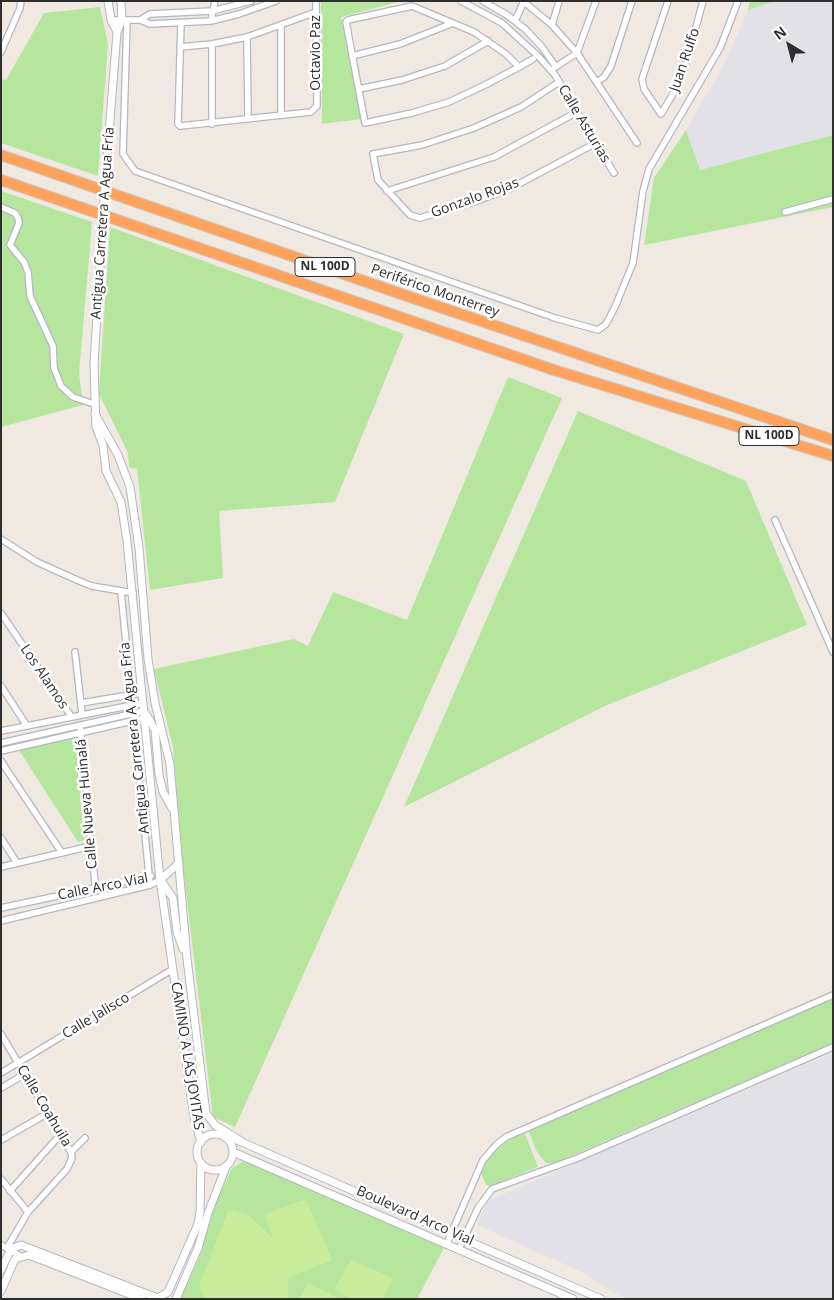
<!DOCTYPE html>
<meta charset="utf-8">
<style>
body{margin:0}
#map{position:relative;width:834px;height:1300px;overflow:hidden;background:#efe9e1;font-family:"Open Sans",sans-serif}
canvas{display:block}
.frame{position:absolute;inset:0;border:2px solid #2e2e2e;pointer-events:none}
.north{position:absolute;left:764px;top:20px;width:50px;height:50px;-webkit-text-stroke:4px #fff;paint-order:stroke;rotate:323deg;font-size:14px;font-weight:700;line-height:20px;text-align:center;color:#2e2e2e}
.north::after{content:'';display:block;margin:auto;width:18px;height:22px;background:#2e2e2e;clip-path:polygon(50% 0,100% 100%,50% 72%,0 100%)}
</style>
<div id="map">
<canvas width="834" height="1300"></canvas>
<div class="frame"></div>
<div class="north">N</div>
</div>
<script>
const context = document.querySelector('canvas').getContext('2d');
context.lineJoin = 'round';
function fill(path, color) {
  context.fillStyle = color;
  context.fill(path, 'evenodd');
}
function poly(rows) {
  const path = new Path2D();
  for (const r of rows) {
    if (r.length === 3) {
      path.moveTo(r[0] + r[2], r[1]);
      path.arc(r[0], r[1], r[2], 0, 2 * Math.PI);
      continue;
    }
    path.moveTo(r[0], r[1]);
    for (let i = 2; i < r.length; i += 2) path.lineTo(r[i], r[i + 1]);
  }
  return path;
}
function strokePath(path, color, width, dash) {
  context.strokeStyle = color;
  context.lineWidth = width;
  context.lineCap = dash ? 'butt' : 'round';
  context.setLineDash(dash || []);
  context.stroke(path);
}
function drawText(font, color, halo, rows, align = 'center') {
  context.font = font + ' "Open Sans",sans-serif';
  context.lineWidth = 5;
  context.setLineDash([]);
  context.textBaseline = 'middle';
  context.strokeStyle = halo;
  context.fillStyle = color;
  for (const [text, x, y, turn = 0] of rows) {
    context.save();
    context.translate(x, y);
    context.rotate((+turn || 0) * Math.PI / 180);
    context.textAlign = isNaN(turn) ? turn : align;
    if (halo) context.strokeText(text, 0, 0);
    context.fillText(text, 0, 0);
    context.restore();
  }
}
fill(poly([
 [777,1,833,1,833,135,700,170,686,130,721,70,748,10],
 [833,1053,833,1299,627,1299,612,1292,584,1273,477,1225,487,1201]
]), '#e3e1e8');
fill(poly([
 [321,1,402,1,341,17,361,119,322,124],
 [750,1,776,1,748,10],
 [100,7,108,44,98,176,1,143,1,79,6,80,44,13],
 [686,130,700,170,833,135,833,207,644,245,654,178],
 [1,191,92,222,79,373,83,405,1,427],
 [110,227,404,334,335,502,219,511,223,578,150,590,137,469,129,467,128,453,99,394],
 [508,377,562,398,235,1127,213,1117,183,867,173,747,154,669,294,639,308,646,333,592,407,620],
 [578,411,746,481,807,625,607,705,404,807],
 [75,738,84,840,78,842,19,750],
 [833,998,833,1043,555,1163,546,1163,537,1152,528,1130],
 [524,1131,538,1167,490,1186,486,1185,481,1173,487,1160,507,1138],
 [242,1162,254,1164,444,1248,417,1299,180,1299,202,1251,206,1224,232,1168]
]), '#b6e59e');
fill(poly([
 [306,1199,332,1260,288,1278,288,1299,205,1299,199,1286,229,1209,247,1214,272,1237,265,1214],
 [351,1260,393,1278,383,1299,352,1299,334,1289],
 [308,1283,340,1299,300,1299]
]), '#c9ec9a');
const minor = poly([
 [461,1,502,23,538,56,555,75,614,173],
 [483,1,507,15,525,29,542,47,556,67],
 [668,1,642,79,644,89,661,114,679,84,688,57,703,1],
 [524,2,552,25,577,53,637,143],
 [111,20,140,20,150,24,211,21,239,14,276,1],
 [127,20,123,154,135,171,555,318,598,330,606,324,615,307,633,263,643,191,649,169,720,48,738,1],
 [140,20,150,14,212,11,251,1],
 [211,21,215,1],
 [515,21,524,1],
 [181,23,178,124,180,126,311,112,317,106,316,1],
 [552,25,559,1],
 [247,37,248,119],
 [180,47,212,44,247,37,316,12],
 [1,52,20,8,21,1],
 [352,56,400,44,453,23],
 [519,67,506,54,474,32,412,6,348,20,346,22,365,123,412,113,449,102,485,85,519,67,533,59],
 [554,68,577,53,596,1],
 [598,81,604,77,611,66,632,1],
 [559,82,521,107,474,128,422,145,373,154,378,180,410,215,420,218,474,202,511,188,596,143],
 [359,89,402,80,445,66,488,41],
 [281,114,281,25],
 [212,124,212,44],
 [387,191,494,157,577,112],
 [1,207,15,213,18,218,19,223,10,245,24,262,28,272,30,296,53,346,54,368,61,386,73,397,94,404],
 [785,212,833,199],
 [775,520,833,652],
 [1,539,37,562,77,580,92,586,133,593],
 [121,592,150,885],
 [1,613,71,716],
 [75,652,82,714],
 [1,686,27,726],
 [81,703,142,693],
 [80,726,95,883],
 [1,731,143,703],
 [1,743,144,711],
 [1,751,145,718],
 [1,761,62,853],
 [1,838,17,863],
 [1,867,91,846],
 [1,908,151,876],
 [1,921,150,885,160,880],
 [1,1034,71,1152],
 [1,1073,173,969],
 [1,1088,25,1074],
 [1,1140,48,1113],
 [1,1179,28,1212],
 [10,1191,60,1135],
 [447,1243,483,1160,496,1145,506,1137,833,995],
 [1,1245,20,1256],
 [7,1248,28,1212,67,1169,72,1158,71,1152,85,1138],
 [459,1249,478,1208,492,1189,578,1158,833,1047]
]);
const tertiary = poly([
 [108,1,111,20,117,32],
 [106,171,117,32,122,20,121,1],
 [102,232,94,364,96,427,103,445,106,471,121,502,127,541,160,880,194,1117,201,1142],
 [95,414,118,455,130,487,139,548,148,659,155,703,170,764,187,959,206,1113,215,1125,241,1141],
 [146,714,155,730,159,775,163,792,172,808],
 [160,880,178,864],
 [162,882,173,898,177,932,183,949],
 [215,1152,18],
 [237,1140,601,1299],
 [233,1152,573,1299],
 [1,1270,11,1249,21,1245,160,1299],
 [1,1291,15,1259,29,1255,142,1299],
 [158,1298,168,1292,198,1224,200,1212,201,1163],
 [176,1299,198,1248,208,1213,226,1167]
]);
const motorway = poly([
 [1,155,407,296,833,440],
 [1,180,554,370,833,456]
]);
strokePath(minor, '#b4b7c1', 8);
strokePath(tertiary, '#b4b7c1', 9);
strokePath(motorway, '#c9c9c9', 12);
strokePath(minor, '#fff', 5.5);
strokePath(tertiary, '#fff', 7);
strokePath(motorway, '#ffa35c', 10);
const tertiaryBridge = poly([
 [102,232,106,171]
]);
strokePath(tertiaryBridge, '#b4b7c1', 9, []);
strokePath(tertiaryBridge, '#fff', 7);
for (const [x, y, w] of [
 [325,267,60],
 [769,436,60]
]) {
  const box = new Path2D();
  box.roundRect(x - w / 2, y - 9.5, w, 19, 4);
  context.fillStyle = '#fff';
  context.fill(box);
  strokePath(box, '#2e2e2e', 1);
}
drawText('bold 12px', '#2e2e2e', null, [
 ["NL 100D",325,267],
 ["NL 100D",769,436]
]);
drawText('14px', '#2e2e2e', '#fff', [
 ["Octavio Paz",316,53,-90],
 ["Juan Rulfo",685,60,-71],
 ["Calle Asturias",584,124,59],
 ["Gonzalo Rojas",475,198,-20],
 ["Antigua Carretera A Agua Fría",103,223,-86],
 ["Periférico Monterrey",435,291,19],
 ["Los Alamos",44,677,56],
 ["Antigua Carretera A Agua Fría",135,738,-96],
 ["Calle Nueva Huinalá",87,804,-95],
 ["Calle Arco Vial",103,887,-11],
 ["Calle Jalisco",96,1016,-31],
 ["CAMINO A LAS JOYITAS",187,1056,81],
 ["Calle Coahuila",44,1106,59],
 ["Boulevard Arco Vial",415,1216,24]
]);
</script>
